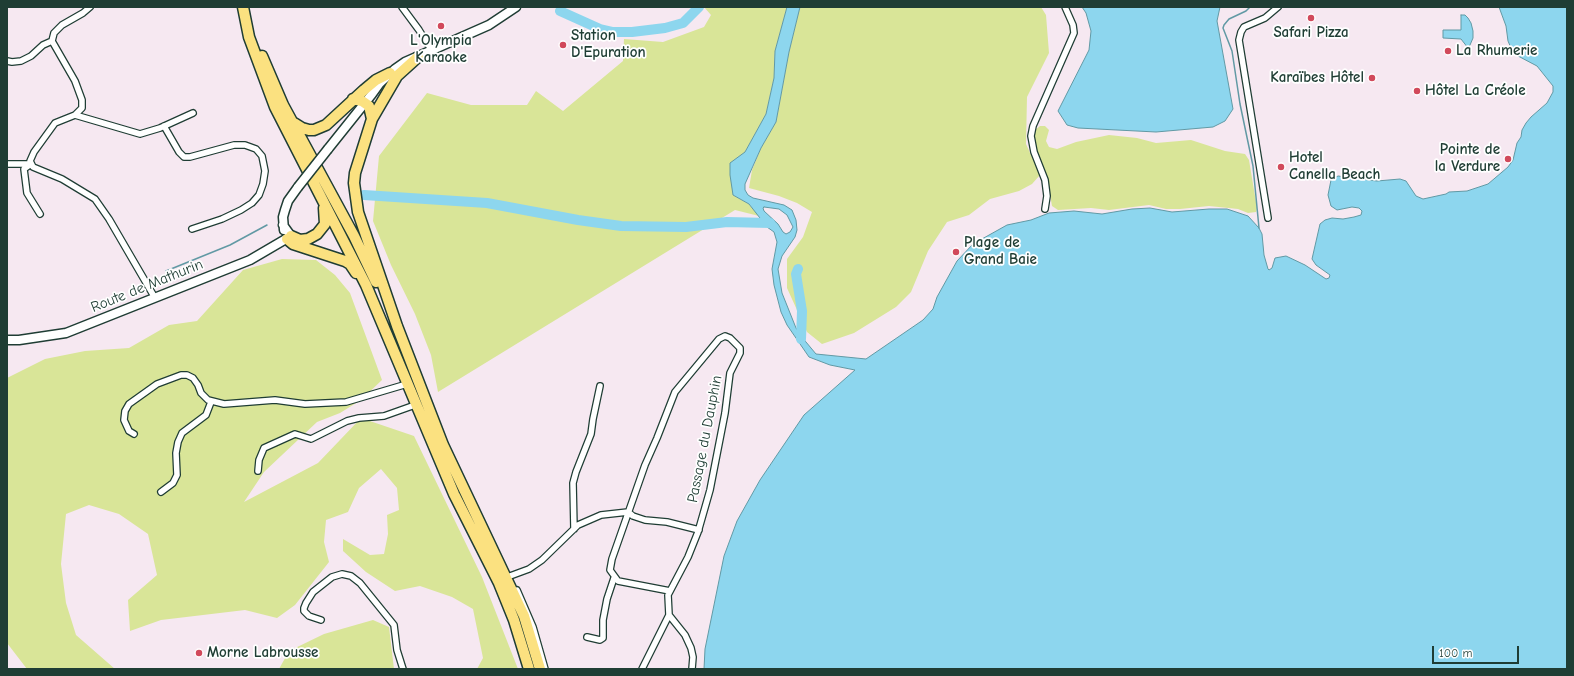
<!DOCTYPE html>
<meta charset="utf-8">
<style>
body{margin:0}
#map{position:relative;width:1574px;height:676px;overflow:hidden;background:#f6e8f1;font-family:"Comic Neue",sans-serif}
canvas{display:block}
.frame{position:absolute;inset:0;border:8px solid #1f3d34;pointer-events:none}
.scale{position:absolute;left:1432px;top:646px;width:87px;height:18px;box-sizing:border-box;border:2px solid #1f3d34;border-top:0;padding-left:5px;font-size:12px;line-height:14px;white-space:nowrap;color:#1f3d34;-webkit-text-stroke:3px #fff;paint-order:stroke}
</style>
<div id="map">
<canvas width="1574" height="676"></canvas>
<div class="frame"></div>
<div class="scale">100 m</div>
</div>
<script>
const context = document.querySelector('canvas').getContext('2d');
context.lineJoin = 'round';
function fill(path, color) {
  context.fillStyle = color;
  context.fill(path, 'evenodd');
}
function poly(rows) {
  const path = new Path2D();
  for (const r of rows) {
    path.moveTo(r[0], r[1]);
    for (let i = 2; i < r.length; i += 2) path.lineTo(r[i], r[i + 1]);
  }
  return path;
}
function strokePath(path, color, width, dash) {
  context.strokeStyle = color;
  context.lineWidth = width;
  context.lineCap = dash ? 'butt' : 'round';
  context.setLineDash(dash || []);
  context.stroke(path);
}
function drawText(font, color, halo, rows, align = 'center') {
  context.font = font + ' "Comic Neue",sans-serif';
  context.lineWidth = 3.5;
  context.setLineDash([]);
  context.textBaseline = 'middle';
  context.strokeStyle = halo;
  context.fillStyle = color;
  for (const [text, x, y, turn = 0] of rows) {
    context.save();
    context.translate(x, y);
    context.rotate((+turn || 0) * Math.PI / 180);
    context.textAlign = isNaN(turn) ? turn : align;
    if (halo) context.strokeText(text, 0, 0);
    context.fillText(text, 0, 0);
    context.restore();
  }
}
fill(poly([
 [704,7,787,7,775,51,774,78,766,114,745,152,733,195,749,204,759,216,735,210,438,392,431,355,415,314,391,265,373,221,379,156,427,93,471,105,527,105,536,91,563,111,623,61,624,39,663,42,704,27,711,15],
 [800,7,1041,7,1046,15,1049,53,1027,97,1026,144,1040,175,1032,184,1019,191,990,199,969,215,947,222,928,251,911,292,896,307,854,333,822,344,807,332,787,288,787,259,803,237,812,212,797,203,779,196,749,188,752,170,761,148,776,122,789,52],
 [1040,126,1045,126,1049,130,1046,141,1049,147,1057,149,1076,142,1109,135,1137,138,1156,143,1191,140,1225,151,1245,154,1249,160,1257,208,1256,212,1248,213,1238,209,1209,206,1180,209,1166,209,1149,205,1109,210,1091,208,1058,210,1052,206,1047,178,1035,146,1035,130],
 [282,259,316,260,335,275,350,293,382,380,361,400,340,413,317,422,264,472,244,502,318,463,361,418,414,436,482,577,518,669,477,669,483,658,473,609,452,597,420,586,395,591,366,572,343,551,343,539,370,555,384,554,388,534,387,515,399,510,397,488,381,469,359,488,348,512,326,520,324,542,329,562,295,605,277,618,245,610,161,620,130,631,128,600,157,575,148,534,119,514,89,505,66,514,61,564,66,603,76,635,115,669,27,669,7,643,7,378,45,359,85,351,129,348,169,325,197,321,243,270],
 [373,620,389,627,394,669,279,669,289,651,324,634]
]), '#d9e598');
const water = poly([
 [787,7,800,7,789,52,776,122,761,148,745,184,745,190,748,195,753,198,784,205,792,210,796,220,797,230,795,237,782,256,778,269,782,293,796,328,801,336,816,354,866,359,923,320,933,309,937,297,957,261,973,244,1007,225,1031,220,1049,213,1074,211,1102,214,1132,209,1150,208,1172,212,1209,209,1227,209,1248,216,1259,228,1262,234,1264,255,1268,269,1269,270,1272,268,1275,258,1286,256,1305,265,1326,279,1329,278,1330,275,1316,265,1312,259,1320,224,1325,220,1332,218,1343,219,1354,217,1361,215,1362,211,1359,208,1352,207,1337,210,1331,206,1328,195,1331,180,1338,176,1377,181,1400,179,1406,181,1416,196,1423,199,1446,194,1449,192,1467,191,1488,184,1508,167,1513,160,1517,143,1521,137,1522,130,1526,123,1531,117,1547,103,1553,92,1553,86,1537,66,1518,56,1511,48,1508,41,1506,26,1499,7,1567,7,1567,669,704,669,705,649,724,556,737,521,760,480,804,415,855,370,830,365,809,357,787,325,781,312,774,285,772,269,777,242,774,232,767,227,749,204,733,195,730,175,730,163,745,152,766,114,774,78,775,51,787,7],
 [764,207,779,209,787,215,793,227,790,232,786,234,783,232,778,224,764,211,763,208,764,207],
 [1082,7,1220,7,1217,21,1233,109,1225,121,1213,127,1156,132,1078,128,1067,125,1058,111,1089,50,1091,31,1086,13,1082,7],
 [1461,15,1465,15,1468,18,1471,23,1473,31,1473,38,1470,45,1468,48,1461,39,1443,38,1443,30,1461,30,1461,15]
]);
fill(water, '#8dd6ee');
strokePath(water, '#6199a4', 1);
strokePath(poly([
 [1250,7,1246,11,1229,19,1224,25,1223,28,1232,51,1240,104,1253,166,1259,228],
 [166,271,230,245,267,225]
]), '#6199a4', 1.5);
strokePath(poly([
 [560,11,600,29,613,32,632,32,665,28,683,23,699,7],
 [364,195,487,203,578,220,621,226,686,227,727,222,770,223],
 [798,269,796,274,802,311,801,339]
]), '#8dd6ee', 10);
const street = poly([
 [90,7,83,13,62,25,54,33,52,41,75,81,82,100,82,108,75,115,55,123,34,152,30,161,33,167,62,179,95,199,109,219,155,298],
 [402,7,419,30,432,51],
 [7,61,12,62,21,61,31,56,43,45,52,41],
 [75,115,140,134,160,128,193,113],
 [164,126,179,152,184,157,190,157,234,145,245,145,256,149,262,156,265,171,263,184,259,195,252,203,241,210,222,219,192,229],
 [7,164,30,164],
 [31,164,24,169,27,193,40,214],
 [1045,209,1047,196,1045,180,1034,152,1031,136,1033,126,1074,33,1073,25,1065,7],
 [1268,218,1239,40,1241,32,1244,27,1265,18,1278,7],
 [134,434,129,431,124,420,125,411,129,404,157,384,181,375,187,375,193,378,198,385,201,393,208,400,224,404,275,400,305,404,346,402,407,384],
 [258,471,259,460,264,448,295,434,311,439,347,421,359,418,384,416,415,405],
 [161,492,173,483,177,475,176,453,178,442,182,433,206,415,211,402],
 [574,529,573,483,576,472,591,434,593,419,600,386],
 [510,576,529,569,542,560,578,525,601,515,628,512,633,516,645,520,667,522,699,530],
 [517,590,533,627,545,669],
 [670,591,618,581,610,570,612,559,645,465,657,438,675,392,719,339,725,336,730,338,740,348,740,353,730,373,725,413,710,490,698,532,688,557,668,595,669,615,685,635,691,648,693,657,692,669],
 [321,620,309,616,304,611,304,608,306,603,313,592,332,577,342,574,351,576,360,583,394,625,397,650,403,669],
 [587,637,600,640,603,638,603,620,607,599,614,578],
 [642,669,669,615]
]);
const secondary = poly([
 [328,149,372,94,380,83,395,69,405,62,489,25,516,7],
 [284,230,283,217,285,210,288,201,298,187],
 [7,340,19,340,66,333,250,260,291,236,283,225]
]);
const highway = poly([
 [243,7,249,37,275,107,366,285,454,494,499,583,514,620,529,669],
 [262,56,283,105,354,236,376,282],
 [418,57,397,76,372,119,355,173,354,183,358,212,397,326,443,445,524,616,540,669],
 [353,99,362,101,369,106,372,119],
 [294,123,302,128,309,130,314,130,326,125,364,90,376,80,390,73],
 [291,236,300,240,308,239,317,234,325,224,324,208],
 [287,239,293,244,345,261,350,264,356,273]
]);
strokePath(street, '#1f3d34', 8);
strokePath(secondary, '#1f3d34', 11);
strokePath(highway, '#1f3d34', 13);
strokePath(street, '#fff', 5.5);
strokePath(secondary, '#fff', 8);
strokePath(highway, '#fbe180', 10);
const secondaryBridge = poly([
 [298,187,328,149]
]);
strokePath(secondaryBridge, '#1f3d34', 11, []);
strokePath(secondaryBridge, '#fff', 8);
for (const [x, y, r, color] of [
 [1311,18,4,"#d1495b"],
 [441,26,4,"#d1495b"],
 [563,45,4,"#d1495b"],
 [1448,51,4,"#d1495b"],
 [1372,78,4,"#d1495b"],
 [1417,91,4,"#d1495b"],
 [1508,159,4,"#d1495b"],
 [1281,167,4,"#d1495b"],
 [956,252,4,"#d1495b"],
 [199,653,4,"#d1495b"]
]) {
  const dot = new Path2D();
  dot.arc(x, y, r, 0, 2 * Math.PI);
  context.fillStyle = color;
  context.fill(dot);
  strokePath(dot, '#fff', 1.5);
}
drawText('bold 15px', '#1f3d34', '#fff', [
 ["Safari Pizza",1311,33,"center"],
 ["Station",571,36],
 ["D'Epuration",571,53],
 ["L'Olympia",441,41,"center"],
 ["Karaoke",441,58,"center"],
 ["La Rhumerie",1456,51],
 ["Karaïbes Hôtel",1364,78,"right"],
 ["Hôtel La Créole",1425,91],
 ["Pointe de",1500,150,"right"],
 ["la Verdure",1500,167,"right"],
 ["Hotel",1289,158],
 ["Canella Beach",1289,175],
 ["Plage de",964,243],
 ["Grand Baie",964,260],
 ["Morne Labrousse",207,653]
], 'left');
drawText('15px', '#1f3d34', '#fff', [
 ["Route de Mathurin",147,286,-22],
 ["Passage du Dauphin",705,439,-79]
]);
</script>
